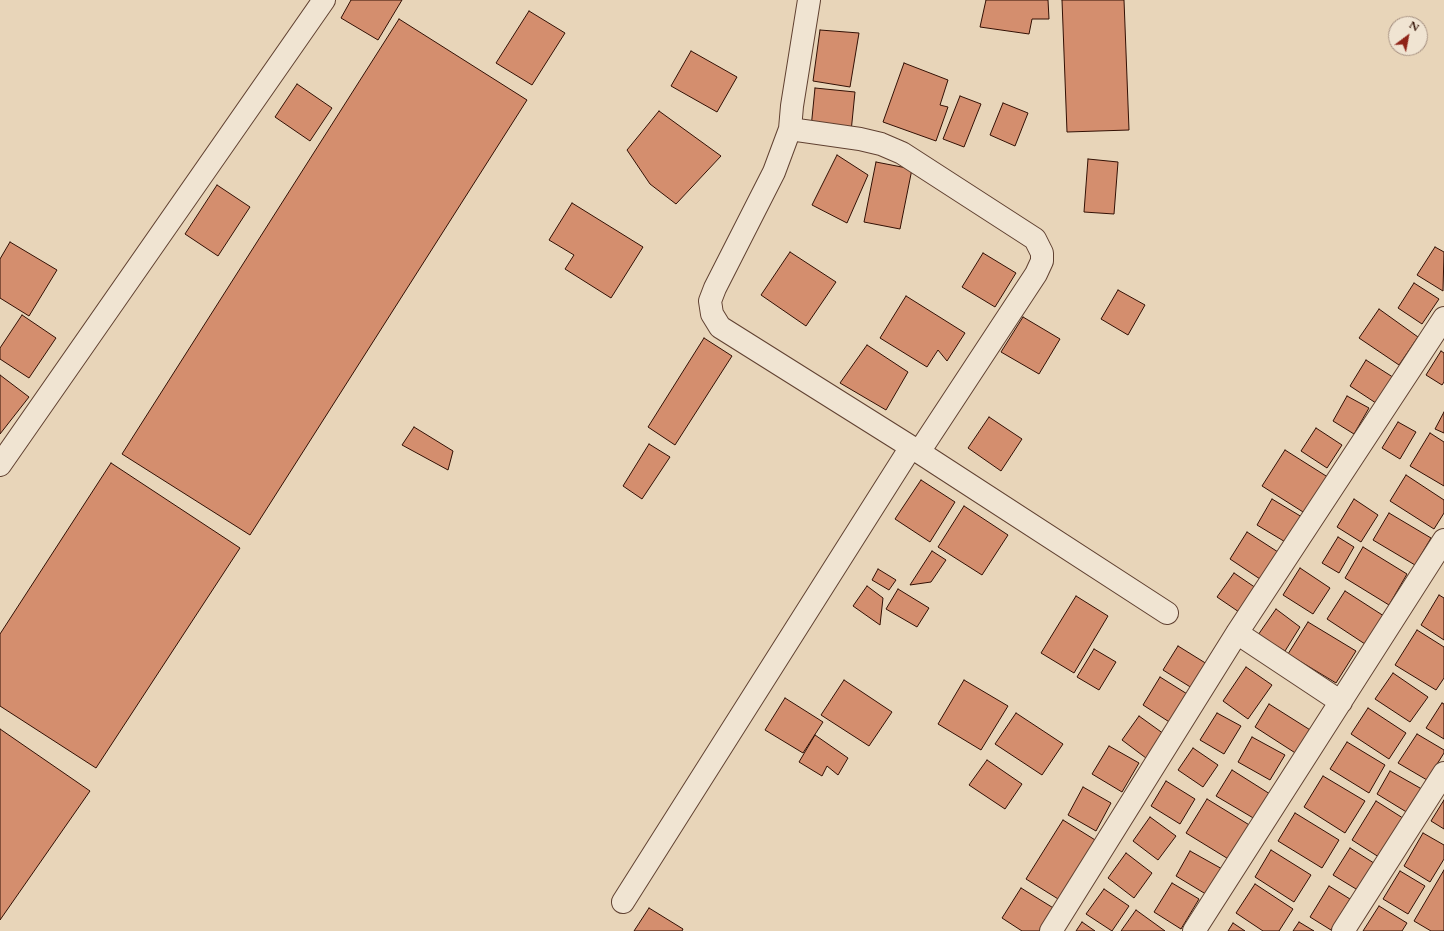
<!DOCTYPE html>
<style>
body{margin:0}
#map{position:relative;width:1444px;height:931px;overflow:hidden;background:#e8d5b9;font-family:Cardo,serif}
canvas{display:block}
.north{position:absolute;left:1388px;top:16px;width:40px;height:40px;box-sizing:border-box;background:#f0e4d2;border:1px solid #a48f80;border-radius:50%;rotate:32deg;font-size:11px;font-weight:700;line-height:16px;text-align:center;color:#321004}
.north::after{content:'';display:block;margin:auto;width:14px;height:18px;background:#8f2418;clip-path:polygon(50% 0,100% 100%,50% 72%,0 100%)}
</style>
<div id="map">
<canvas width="1444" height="931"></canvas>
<div class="north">N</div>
</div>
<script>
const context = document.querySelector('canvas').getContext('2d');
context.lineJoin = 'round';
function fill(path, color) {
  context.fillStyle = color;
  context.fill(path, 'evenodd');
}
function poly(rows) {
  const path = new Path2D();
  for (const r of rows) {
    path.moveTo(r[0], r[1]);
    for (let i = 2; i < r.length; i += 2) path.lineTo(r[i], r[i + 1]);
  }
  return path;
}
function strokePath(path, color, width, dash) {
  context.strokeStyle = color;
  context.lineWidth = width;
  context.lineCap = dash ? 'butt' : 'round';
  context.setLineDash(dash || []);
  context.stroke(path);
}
const building = poly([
 [351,0,402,0,378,40,341,18,351,0],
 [986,0,1048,0,1049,19,1032,19,1029,34,980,27,986,0],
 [1062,0,1124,0,1129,130,1067,132,1062,0],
 [529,11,565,33,532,85,496,63,529,11],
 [399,19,527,100,250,535,122,454,399,19],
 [820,30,859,33,850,87,813,81,820,30],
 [691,51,737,77,717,112,671,86,691,51],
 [904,63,948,80,940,105,948,107,936,141,883,122,904,63],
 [297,84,332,108,310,141,275,117,297,84],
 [815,88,855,92,851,132,811,128,815,88],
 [960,96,981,104,964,147,943,139,960,96],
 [1003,103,1028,113,1015,146,990,135,1003,103],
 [659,111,721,156,676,204,650,184,627,150,659,111],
 [837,155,868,175,847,223,812,205,837,155],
 [1088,159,1118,162,1114,214,1084,212,1088,159],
 [876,162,912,169,900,229,864,222,876,162],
 [217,185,250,207,218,256,185,234,217,185],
 [572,203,643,247,611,298,565,269,574,255,549,240,572,203],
 [10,242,57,270,29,316,0,298,0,259,10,242],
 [1435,247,1444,252,1443,291,1417,275,1435,247],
 [790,252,836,282,806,326,761,295,790,252],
 [983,253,1016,273,995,307,962,287,983,253],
 [1414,283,1439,299,1422,324,1398,308,1414,283],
 [1118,290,1145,305,1128,335,1101,319,1118,290],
 [906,296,965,333,947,361,938,350,927,367,880,338,906,296],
 [1379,309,1418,337,1399,365,1359,338,1379,309],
 [22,315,56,338,29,378,0,359,0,348,22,315],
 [1023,317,1060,339,1039,374,1001,352,1023,317],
 [704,338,732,356,675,445,648,427,704,338],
 [867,345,908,372,886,410,840,383,867,345],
 [1441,351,1444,353,1444,382,1442,385,1426,375,1441,351],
 [1366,360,1399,381,1382,407,1350,386,1366,360],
 [0,375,29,397,0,434,0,375],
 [1347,396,1369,408,1354,434,1333,421,1347,396],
 [1444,412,1444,433,1435,429,1444,412],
 [989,417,1022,439,1001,471,968,448,989,417],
 [1398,422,1416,432,1400,459,1382,448,1398,422],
 [414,427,453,451,448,470,402,445,414,427],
 [1316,428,1342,445,1327,468,1301,451,1316,428],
 [1430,433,1444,442,1444,486,1410,466,1430,433],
 [649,444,670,457,642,499,623,486,649,444],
 [1285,450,1334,481,1311,517,1262,486,1285,450],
 [111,463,240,548,96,768,0,706,0,634,111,463],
 [1406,475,1444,500,1444,513,1434,529,1390,501,1406,475],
 [921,480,955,502,930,542,895,519,921,480],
 [1272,499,1307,520,1292,546,1257,525,1272,499],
 [1354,499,1378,515,1361,542,1337,527,1354,499],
 [964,506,1008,535,982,575,938,547,964,506],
 [1389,513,1431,538,1415,565,1373,540,1389,513],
 [1247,532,1278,552,1260,579,1230,559,1247,532],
 [1338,537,1354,547,1339,573,1322,563,1338,537],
 [1363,547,1407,574,1389,605,1345,578,1363,547],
 [932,551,946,560,931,582,910,585,932,551],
 [1300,568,1330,588,1313,614,1283,595,1300,568],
 [878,569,896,580,889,590,872,580,878,569],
 [1234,573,1256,588,1239,612,1217,597,1234,573],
 [867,586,883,598,880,625,853,606,867,586],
 [898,589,929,608,917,627,886,609,898,589],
 [1345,591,1387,618,1368,646,1327,619,1345,591],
 [1439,595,1444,598,1444,640,1421,625,1439,595],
 [1076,596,1108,616,1074,673,1041,653,1076,596],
 [1276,609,1300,627,1285,651,1258,635,1276,609],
 [1308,622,1356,651,1336,683,1288,654,1308,622],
 [1417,630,1444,647,1444,678,1436,690,1395,665,1417,630],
 [1178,646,1207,664,1192,688,1163,670,1178,646],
 [1094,649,1116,662,1099,690,1077,677,1094,649],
 [1246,667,1272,685,1248,719,1223,701,1246,667],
 [1393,673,1428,697,1410,722,1375,699,1393,673],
 [1160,677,1192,697,1174,725,1143,705,1160,677],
 [844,680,892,712,869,746,821,715,844,680],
 [964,680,1008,706,981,750,938,724,964,680],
 [785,698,823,722,803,753,765,730,785,698],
 [1442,703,1444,704,1444,739,1426,728,1442,703],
 [1269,704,1315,733,1300,756,1255,727,1269,704],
 [1368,708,1406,733,1389,759,1351,734,1368,708],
 [1016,713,1063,744,1042,775,995,744,1016,713],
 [1217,713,1241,726,1224,754,1200,740,1217,713],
 [1139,716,1164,734,1146,758,1122,740,1139,716],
 [0,729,90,791,0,920,0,729],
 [1417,734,1444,750,1444,753,1427,780,1398,763,1417,734],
 [815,735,848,758,838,775,827,766,822,776,799,762,815,735],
 [1252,737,1285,755,1270,780,1238,762,1252,737],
 [1347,742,1385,765,1369,793,1330,769,1347,742],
 [1109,746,1139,763,1122,792,1092,774,1109,746],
 [1193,748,1218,765,1203,787,1178,770,1193,748],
 [987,760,1022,784,1005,809,969,785,987,760],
 [1232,770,1270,794,1255,819,1216,796,1232,770],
 [1390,771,1427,792,1413,816,1377,794,1390,771],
 [1323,776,1365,801,1345,833,1304,807,1323,776],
 [1166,781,1195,799,1180,824,1151,806,1166,781],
 [1083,787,1111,803,1096,831,1068,815,1083,787],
 [1207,799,1251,826,1230,860,1186,833,1207,799],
 [1444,800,1444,829,1431,821,1444,800],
 [1376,801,1406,820,1382,859,1352,840,1376,801],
 [1295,813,1339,840,1322,868,1278,841,1295,813],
 [1150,817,1176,836,1158,860,1133,841,1150,817],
 [1063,820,1100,843,1063,902,1026,879,1063,820],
 [1423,833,1444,845,1444,859,1430,882,1404,866,1423,833],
 [1350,848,1377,865,1361,892,1333,875,1350,848],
 [1271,850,1311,875,1294,902,1255,877,1271,850],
 [1190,851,1224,870,1209,896,1176,876,1190,851],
 [1126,853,1152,873,1134,898,1108,878,1126,853],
 [1444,870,1444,931,1431,931,1414,921,1444,870],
 [1400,871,1425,886,1408,914,1383,899,1400,871],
 [1172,883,1199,899,1181,929,1154,912,1172,883],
 [1255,884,1293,909,1279,931,1263,931,1236,913,1255,884],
 [1329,886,1350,899,1331,930,1310,917,1329,886],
 [1021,888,1055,909,1041,931,1022,931,1002,918,1021,888],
 [1104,889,1129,906,1112,931,1086,914,1104,889],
 [1379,906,1407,923,1402,931,1363,931,1379,906],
 [649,908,683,929,682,931,634,931,649,908],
 [1136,910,1165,931,1121,931,1136,910],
 [1082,922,1095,931,1076,931,1082,922],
 [1299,922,1314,931,1293,931,1299,922],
 [1233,923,1245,931,1228,931,1233,923]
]);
fill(building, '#d48e6e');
strokePath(building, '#321004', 1);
const minor = poly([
 [809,0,792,106,790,129,774,172,715,288,710,301,712,314,720,327,919,452,1167,613],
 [790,129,860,139,881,144,902,153,1035,239,1042,253,1042,261,1036,274,919,452],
 [0,465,324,0],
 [1237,633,1341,702],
 [623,902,911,447],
 [1051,931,1237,633,1444,318],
 [1194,931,1444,540],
 [1343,931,1444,773]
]);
strokePath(minor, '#604131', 24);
strokePath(minor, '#f0e4d2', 22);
</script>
